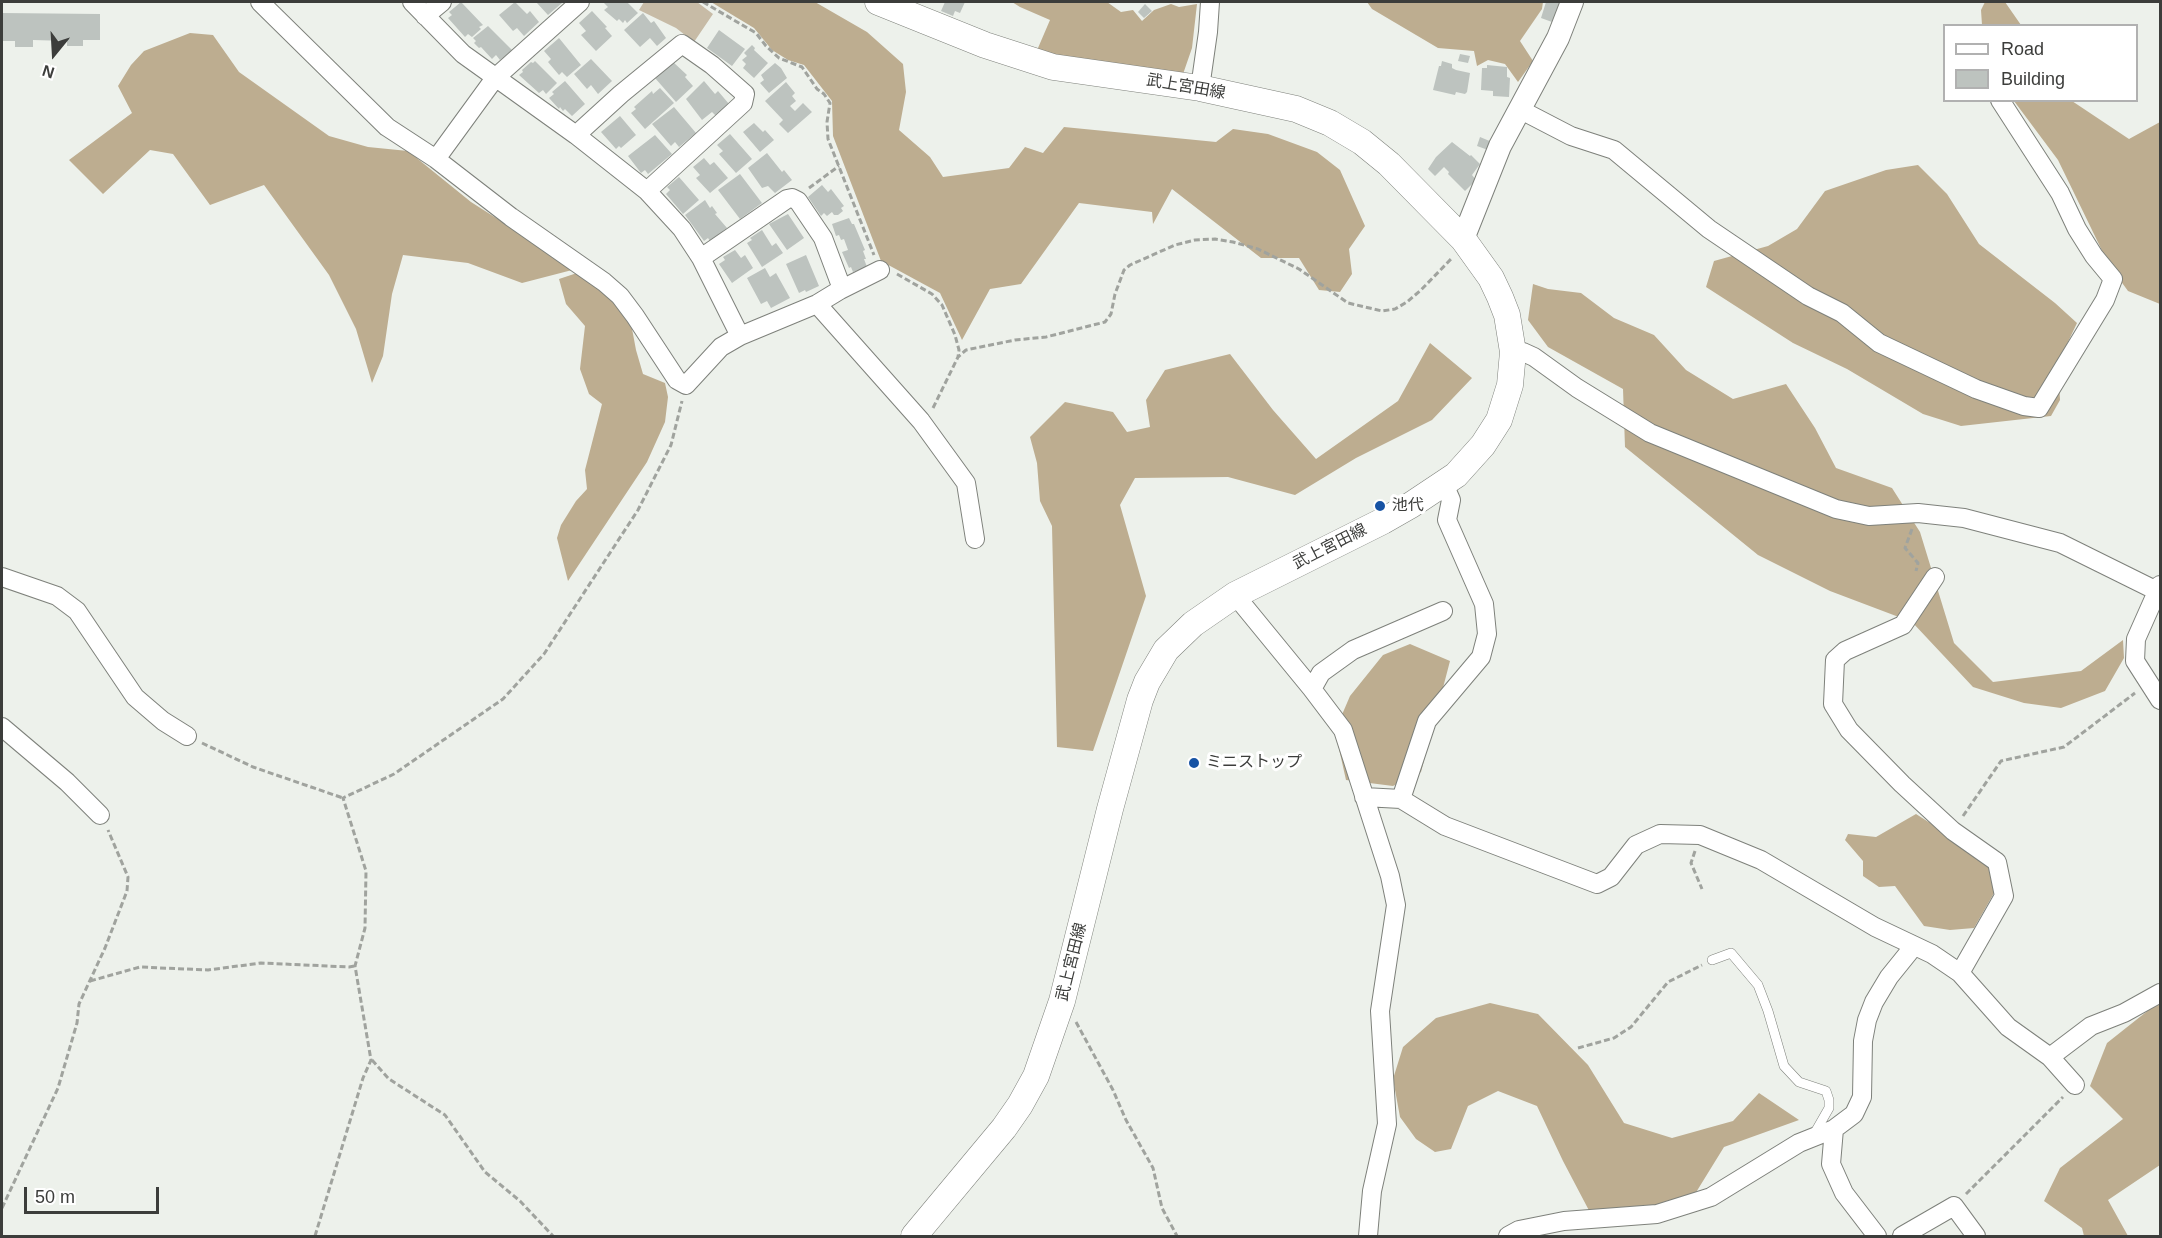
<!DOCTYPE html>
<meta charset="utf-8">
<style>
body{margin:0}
#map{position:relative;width:2162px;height:1238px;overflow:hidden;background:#edf1eb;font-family:Arial,sans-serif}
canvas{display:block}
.frame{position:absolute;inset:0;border:3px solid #3c3d3b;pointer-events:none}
.legend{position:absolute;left:1943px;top:24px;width:195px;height:78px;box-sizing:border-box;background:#fff;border:2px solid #b1b1b1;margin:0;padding:8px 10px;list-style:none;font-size:18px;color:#3c3d3b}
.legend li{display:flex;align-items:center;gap:12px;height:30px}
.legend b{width:30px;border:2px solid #b1b1b1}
.north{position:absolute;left:24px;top:24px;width:60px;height:60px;-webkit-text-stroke:4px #fff;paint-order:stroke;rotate:198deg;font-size:16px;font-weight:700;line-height:24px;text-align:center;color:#3c3d3b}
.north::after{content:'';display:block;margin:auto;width:21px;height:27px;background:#3c3d3b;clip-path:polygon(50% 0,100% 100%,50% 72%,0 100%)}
.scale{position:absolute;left:24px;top:1187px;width:135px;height:27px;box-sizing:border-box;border:3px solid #3c3d3b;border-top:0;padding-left:8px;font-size:18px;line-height:21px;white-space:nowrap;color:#3c3d3b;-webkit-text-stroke:4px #fff;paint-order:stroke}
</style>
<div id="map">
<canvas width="2162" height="1238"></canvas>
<div class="frame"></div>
<ul class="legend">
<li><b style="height:8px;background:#fff"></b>Road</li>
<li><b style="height:16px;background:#bdc3bf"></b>Building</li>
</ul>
<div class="north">N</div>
<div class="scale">50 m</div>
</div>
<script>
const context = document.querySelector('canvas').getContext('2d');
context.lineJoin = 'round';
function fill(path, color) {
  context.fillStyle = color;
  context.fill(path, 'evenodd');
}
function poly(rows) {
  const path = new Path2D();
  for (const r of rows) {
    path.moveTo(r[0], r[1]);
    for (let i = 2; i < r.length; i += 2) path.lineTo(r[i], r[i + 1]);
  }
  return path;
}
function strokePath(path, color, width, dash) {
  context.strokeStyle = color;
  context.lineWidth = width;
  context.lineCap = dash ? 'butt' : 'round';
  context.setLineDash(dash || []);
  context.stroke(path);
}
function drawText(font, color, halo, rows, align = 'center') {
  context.font = font + ' Arial,"Noto Sans JP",sans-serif';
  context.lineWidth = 6;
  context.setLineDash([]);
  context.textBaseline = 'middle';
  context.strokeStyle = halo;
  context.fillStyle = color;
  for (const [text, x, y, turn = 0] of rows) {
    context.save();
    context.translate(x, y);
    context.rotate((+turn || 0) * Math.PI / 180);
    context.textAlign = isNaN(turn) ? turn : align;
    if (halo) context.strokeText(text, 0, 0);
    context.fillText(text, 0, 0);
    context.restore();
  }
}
fill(poly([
 [644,2,697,2,713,14,694,42,676,28,639,10]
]), '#c7bba6');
fill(poly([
 [711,2,815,2,867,32,903,64,906,92,899,130,930,157,943,177,1009,168,1025,147,1043,153,1064,127,1216,142,1233,129,1268,134,1317,152,1340,170,1365,226,1349,249,1352,274,1340,292,1319,290,1299,258,1261,258,1172,189,1153,224,1152,212,1079,203,1021,284,990,289,962,340,940,293,881,261,833,136,832,101,804,65,788,60,772,50,754,28],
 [1012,2,1107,2,1121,12,1133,10,1142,21,1154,10,1171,4,1179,7,1197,4,1192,48,1182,77,1035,55,1050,20,1020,7],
 [1367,2,1543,2,1542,9,1520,41,1533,61,1518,82,1505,64,1488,60,1477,66,1474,51,1438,48,1372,9],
 [1985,2,2005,2,2021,25,1982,25,1981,10],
 [190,33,213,35,239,72,329,136,368,147,408,151,471,202,576,269,522,283,468,263,403,255,392,294,383,356,372,383,356,329,329,275,264,185,210,205,173,154,150,150,103,194,69,160,132,113,118,86,131,65,144,51],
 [2014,101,2072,101,2129,139,2160,122,2160,304,2128,291,2109,265,2058,160],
 [1918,165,1947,194,1979,244,2055,303,2077,323,2058,363,2060,400,2051,416,1961,426,1923,414,1847,369,1793,343,1706,287,1714,261,1768,246,1797,229,1825,191,1886,170],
 [580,272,610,293,630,318,636,350,643,374,665,383,668,397,665,422,647,462,568,581,557,538,561,525,576,501,587,489,585,470,602,404,589,394,580,369,585,326,566,304,559,279],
 [1533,284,1548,289,1581,293,1614,318,1654,335,1686,370,1733,399,1786,384,1815,428,1836,468,1892,488,1920,532,1954,643,1993,682,2081,671,2123,640,2124,658,2105,691,2061,708,2024,703,1973,687,1912,622,1830,591,1758,555,1625,447,1623,389,1548,347,1528,320],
 [1430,343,1472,378,1432,420,1356,458,1295,495,1228,477,1135,478,1120,505,1146,596,1093,751,1057,747,1052,526,1040,501,1037,463,1030,437,1065,402,1113,412,1127,432,1150,427,1146,400,1165,370,1230,354,1273,410,1316,459,1398,401],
 [1410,644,1450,661,1421,772,1393,786,1346,780,1335,731,1350,696,1383,655],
 [1916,814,1977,853,1999,872,1994,893,1974,928,1950,930,1924,926,1895,886,1879,887,1863,876,1863,861,1845,840,1848,834,1876,837],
 [2160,1001,2160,1165,2108,1200,2128,1236,2084,1236,2082,1228,2044,1201,2060,1168,2123,1119,2090,1086,2107,1043],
 [1490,1003,1538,1014,1588,1065,1624,1123,1672,1138,1733,1121,1759,1093,1799,1120,1724,1147,1695,1194,1638,1225,1594,1220,1563,1161,1537,1106,1498,1091,1468,1106,1451,1149,1435,1152,1416,1139,1400,1117,1393,1079,1403,1047,1436,1018]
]), '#bdad90');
fill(poly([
 [461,2,483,25,479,27,481,29,472,37,468,34,465,37,448,18,452,15,449,12],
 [515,2,527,14,530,11,539,22,524,36,517,28,513,31,499,15],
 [536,2,561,2,562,3,548,15],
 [603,2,627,2,638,13,627,23,625,20,623,23,619,19,617,21,604,10,608,7],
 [945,2,965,2,960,13,955,11,953,16,941,11],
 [1546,2,1562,2,1557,18,1554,17,1552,22,1541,18],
 [1145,4,1152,11,1144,18,1138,12],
 [592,11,607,27,605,28,612,36,596,51,581,35,586,31,579,23],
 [2,13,100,14,100,40,83,40,83,46,67,46,67,41,33,40,33,47,15,47,15,41,2,41],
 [643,13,651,23,654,21,666,38,657,46,650,38,640,47,624,30],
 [488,26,512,50,500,60,496,55,492,59,481,47,479,48,474,43,476,41,473,38],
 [719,30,745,49,732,66,707,48],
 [559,38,581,65,567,77,562,72,559,75,548,62,551,59,544,51],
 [752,45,755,48,754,50,768,63,754,78,743,68,746,64,742,60,747,56,744,53],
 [1460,54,1470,56,1468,63,1458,61],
 [591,59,612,81,598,94,591,85,587,89,574,74],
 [535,61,557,83,546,94,543,90,539,93,519,75,523,72,522,70,531,62,533,63],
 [672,61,687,75,685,77,693,86,676,102,655,78,657,77,655,75],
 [1442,61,1452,64,1452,68,1456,70,1470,73,1467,92,1465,94,1456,92,1455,95,1433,90,1439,66,1441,66],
 [775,63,781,68,787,78,769,93,760,83,764,80,761,75],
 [1487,65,1507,67,1507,77,1510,78,1509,97,1493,96,1493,91,1481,90,1482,68,1487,68],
 [565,81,585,104,572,116,565,109,563,111,560,107,559,109,549,98,554,94,552,92],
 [704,81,715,94,718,91,729,104,716,116,712,112,702,120,686,99],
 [786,82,795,93,792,96,796,101,790,106,795,111,803,103,812,112,788,133,779,124,783,120,765,101],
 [660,88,674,103,645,129,631,113,636,109,634,107,652,91,653,94],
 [674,107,696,133,679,147,675,142,671,146,652,124],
 [620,116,636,135,621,148,619,146,616,149,601,132],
 [754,123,763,132,765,130,774,140,760,152,743,132],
 [730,134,752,159,736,173,719,154,723,151,717,145],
 [655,135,672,154,648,174,645,170,641,173,628,156],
 [1480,137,1492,142,1488,150,1477,146],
 [1452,142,1470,156,1471,155,1480,164,1472,175,1476,180,1465,191,1448,174,1449,172,1444,167,1435,176,1428,169,1436,157],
 [767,153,782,172,784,170,792,180,775,193,768,186,762,188,748,168],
 [704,158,710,165,714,162,728,178,710,193,696,178,700,175,693,167],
 [740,174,762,203,740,219,718,190],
 [679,177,699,200,683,214,666,194,670,190,667,187],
 [822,185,828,192,831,189,844,206,841,208,843,211,838,215,834,215,832,212,827,216,824,213,821,216,808,197],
 [705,200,710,208,712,206,717,213,715,214,727,228,710,241,708,238,704,241,685,215],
 [788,214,804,238,787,250,769,224],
 [849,218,852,224,854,224,865,250,863,251,866,259,864,259,867,267,853,272,851,267,849,268,842,252,848,250,844,239,841,240,839,235,836,236,832,224],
 [762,230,772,246,776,243,783,253,762,267,747,243,752,240,750,238],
 [735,250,741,258,745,255,753,268,732,283,719,264,725,260,723,257],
 [806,255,819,286,806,292,805,290,799,293,786,264],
 [765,268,770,277,776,273,790,298,771,308,767,301,761,304,747,278]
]), '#bdc3bf');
const service = poly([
 [1712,960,1731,953,1758,985,1768,1011,1784,1066,1799,1082,1826,1091,1829,1100,1829,1108,1813,1136]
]);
const minor = poly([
 [260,2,387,127,436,159,511,217,604,282,620,296,635,316,677,380,686,385,721,347,740,336,701,258,682,229,647,191,576,135,463,54,412,2],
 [425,16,442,2],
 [1200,88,1208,32,1210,2],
 [1519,109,1571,136,1614,150,1709,229,1808,296,1842,313,1879,343,1976,389,2024,406,2039,408,2105,300,2113,279,2094,256,2077,229,2060,193,2000,100],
 [576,135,621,94,682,44,712,65,745,94,743,103,647,191],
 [436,159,495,78,580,2],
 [701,258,787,199,792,198,798,201,823,238,841,286,840,290,817,304,740,336],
 [840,290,880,270],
 [817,304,921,421,966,483,975,539],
 [1513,352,1523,352,1534,357,1577,388,1650,433,1836,509,1869,516,1918,513,1964,518,2060,543,2157,591],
 [2,577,57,596,77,611,135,697,163,721,187,736],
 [1935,577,1903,625,1845,651,1835,660,1833,704,1849,730,1902,784,1953,831,1997,862,2004,896,1960,973],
 [2160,585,2136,639,2135,661,2160,700],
 [1235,595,1312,689],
 [2,727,67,782,100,815],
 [1364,797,1401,799,1445,826,1597,884,1611,877,1636,845,1660,834,1700,835,1761,860,1875,927,1932,954,1960,973,2008,1027,2050,1057,2091,1026,2124,1013,2160,993],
 [1401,799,1427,721,1481,657,1487,634,1484,604,1447,520,1451,500,1444,484],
 [2050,1057,2075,1085],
 [1834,1129,1831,1164,1844,1193,1877,1236],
 [1368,1236,1372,1191,1387,1124,1380,1011,1396,905,1390,876,1343,730,1312,689,1321,673,1353,650,1443,611],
 [1508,1236,1519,1230,1564,1221,1657,1214,1711,1197,1799,1143,1834,1129,1854,1114,1862,1097,1863,1041,1867,1020,1874,1002,1889,977,1914,946],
 [1902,1236,1954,1206,1976,1236]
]);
const tertiary = poly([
 [1463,239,1500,146,1558,38,1572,2]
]);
const secondary = poly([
 [878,2,985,45,1053,67,1200,88,1296,109,1330,123,1362,142,1389,164,1463,239,1491,278,1500,297,1507,315,1513,352,1510,385,1499,420,1483,445,1456,475,1411,505,1383,521,1235,595,1193,624,1166,650,1147,682,1140,700,1110,809,1062,1001,1036,1076,1020,1105,1004,1128,914,1236]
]);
strokePath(service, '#7e817b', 10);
strokePath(minor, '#7e817b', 20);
strokePath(tertiary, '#7e817b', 24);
strokePath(secondary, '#7e817b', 27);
strokePath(poly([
 [703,2,756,33,766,46,779,58,802,67,817,89,824,94,830,103,827,122,828,139,874,255],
 [809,188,839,166],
 [897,274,932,294,942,305,955,335,959,350,958,357],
 [933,408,958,357,966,350,1015,340,1046,337,1105,322,1111,314,1115,294,1124,270,1130,265,1175,245,1195,240,1215,239,1233,242,1258,249,1299,269,1348,303,1382,311,1395,309,1407,302,1421,290,1452,258],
 [1912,529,1905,548,1918,563,1916,571],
 [202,743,253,767,343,798],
 [1963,816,2001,761,2064,747,2135,693],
 [1695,851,1691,863,1702,889],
 [90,981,140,967,208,970,261,963,349,967,355,966],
 [1076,1022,1113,1090,1126,1120,1153,1168,1162,1208,1177,1236],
 [1578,1048,1614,1038,1631,1027,1668,982,1702,965],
 [372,1060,389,1079,445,1115,485,1172,520,1201,553,1236],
 [1966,1194,2063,1097],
 [2,1208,58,1088,77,1023,79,1004,105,948,127,891,128,877,108,830],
 [315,1236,363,1078,371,1060,355,966,365,928,366,871,343,798,394,774,503,699,544,654,638,510,671,445,682,401]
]), '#a0a39e', 3, [6, 3]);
strokePath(service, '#fff', 9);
strokePath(minor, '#fff', 18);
strokePath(tertiary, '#fff', 22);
strokePath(secondary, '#fff', 26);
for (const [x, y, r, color] of [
 [1380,506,6,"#1753a4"],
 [1194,763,6,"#1753a4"]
]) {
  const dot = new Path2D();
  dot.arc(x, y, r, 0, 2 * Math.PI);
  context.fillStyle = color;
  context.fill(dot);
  strokePath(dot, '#fff', 2);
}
drawText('16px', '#3c3d3b', '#fff', [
 ["武上宮田線",1186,87,10],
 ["武上宮田線",1330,547,-27],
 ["武上宮田線",1072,962,-76]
]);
drawText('16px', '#3c3d3b', '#fff', [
 ["池代",1392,506],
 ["ミニストップ",1206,763]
], 'left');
</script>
